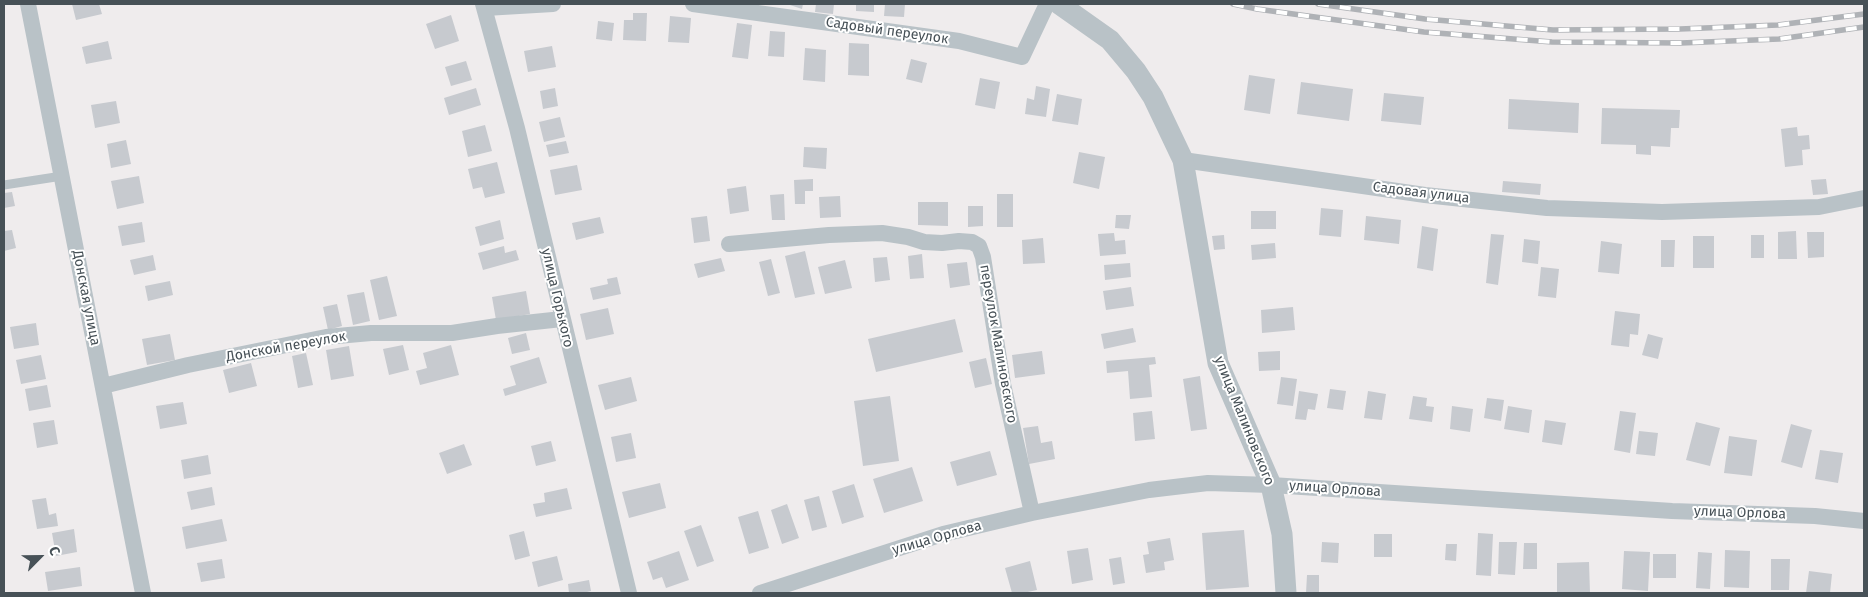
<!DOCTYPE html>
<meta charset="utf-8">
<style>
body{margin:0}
#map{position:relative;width:1868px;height:597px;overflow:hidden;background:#efeced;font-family:"Fira Sans",sans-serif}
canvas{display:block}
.frame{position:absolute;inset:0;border:5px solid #475157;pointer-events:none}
.north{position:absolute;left:15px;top:532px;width:50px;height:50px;-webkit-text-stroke:4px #fff;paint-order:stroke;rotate:67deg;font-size:14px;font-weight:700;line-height:20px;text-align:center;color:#475157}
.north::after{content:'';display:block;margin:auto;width:18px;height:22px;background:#475157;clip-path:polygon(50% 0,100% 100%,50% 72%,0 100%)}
</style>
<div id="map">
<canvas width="1868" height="597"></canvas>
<div class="frame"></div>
<div class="north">С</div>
</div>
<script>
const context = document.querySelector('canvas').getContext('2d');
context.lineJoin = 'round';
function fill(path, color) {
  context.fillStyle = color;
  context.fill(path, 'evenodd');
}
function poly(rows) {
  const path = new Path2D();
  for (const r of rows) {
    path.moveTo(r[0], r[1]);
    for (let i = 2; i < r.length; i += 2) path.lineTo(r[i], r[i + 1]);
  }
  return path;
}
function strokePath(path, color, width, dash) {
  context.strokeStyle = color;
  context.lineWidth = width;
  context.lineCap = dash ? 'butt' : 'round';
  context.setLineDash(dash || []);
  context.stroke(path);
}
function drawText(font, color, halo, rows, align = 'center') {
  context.font = font + ' "Fira Sans",sans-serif';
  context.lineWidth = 4;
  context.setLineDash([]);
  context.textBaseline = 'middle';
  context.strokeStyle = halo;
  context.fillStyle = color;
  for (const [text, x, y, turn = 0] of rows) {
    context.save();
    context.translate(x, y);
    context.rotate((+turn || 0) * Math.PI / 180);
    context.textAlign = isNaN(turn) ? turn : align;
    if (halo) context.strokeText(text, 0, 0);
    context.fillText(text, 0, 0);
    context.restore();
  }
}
fill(poly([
 [72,4,99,4,102,14,76,20],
 [787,4,803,4,802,9],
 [816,4,834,4,833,14,815,12],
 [856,4,874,4,874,12,856,11],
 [885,4,905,4,904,17,884,16],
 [633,13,647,13,646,41,623,40,624,20,633,20],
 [451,15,459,41,435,49,426,24],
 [670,16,691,18,689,43,668,42],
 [598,21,614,23,612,41,596,39],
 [737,23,752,25,748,59,732,57],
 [770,31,785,32,784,57,768,56],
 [108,41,112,59,86,64,82,47],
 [849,43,869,44,869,76,848,75],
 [552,46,556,67,528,72,524,51],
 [805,48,826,50,825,82,803,80],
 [911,59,927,63,922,83,906,79],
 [466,61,472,80,451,86,445,67],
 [1249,75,1275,79,1270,114,1244,110],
 [980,78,1000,82,995,109,975,105],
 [1301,82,1353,89,1349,121,1297,114],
 [1036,86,1050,89,1046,117,1025,114,1027,98,1034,100],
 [476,88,481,105,449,115,444,98],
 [555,88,558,106,543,109,540,91],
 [1384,93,1424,97,1421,125,1381,121],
 [1057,94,1082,99,1078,125,1052,121],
 [1509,99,1579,103,1578,133,1508,129],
 [116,101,120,123,95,128,91,105],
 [1602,108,1680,110,1679,128,1671,128,1670,147,1651,146,1651,155,1636,154,1636,145,1601,144],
 [560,117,565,137,544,142,539,122],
 [485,125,492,151,468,157,462,131],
 [1797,127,1798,136,1809,135,1810,149,1802,150,1803,165,1785,167,1781,129],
 [126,140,131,164,111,168,107,144],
 [566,141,569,153,549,157,546,145],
 [804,147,827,148,826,169,803,167],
 [1079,152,1105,157,1099,189,1073,183],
 [497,162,505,193,485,198,482,187,473,189,468,169],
 [577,165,582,190,555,195,550,170],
 [139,176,144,203,117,209,111,181],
 [813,179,813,191,805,191,805,204,795,204,794,180],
 [1826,179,1828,194,1813,195,1811,180],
 [1503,181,1541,184,1540,195,1502,192],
 [746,186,749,211,730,214,727,189],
 [12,192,15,206,4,208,4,193],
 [784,194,785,220,772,220,770,195],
 [997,194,1013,194,1013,227,997,227],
 [840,196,841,217,820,218,819,197],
 [918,202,948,202,948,226,918,225],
 [968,206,983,206,983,226,968,227],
 [1321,208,1343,210,1341,237,1319,235],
 [1251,211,1276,211,1276,229,1251,229],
 [1116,215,1131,215,1129,229,1115,228],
 [707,216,710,241,694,243,691,218],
 [1366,216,1401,220,1399,244,1364,240],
 [600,217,604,233,576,240,572,223],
 [500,220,504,239,480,246,475,227],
 [142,222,145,242,122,246,118,226],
 [1422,226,1438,229,1433,271,1417,268],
 [12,230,16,248,4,251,4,231],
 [1796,231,1797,259,1778,259,1778,232],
 [1807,232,1824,232,1824,257,1808,258],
 [1114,233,1115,241,1125,240,1126,254,1100,256,1098,234],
 [1491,234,1504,235,1498,285,1486,283],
 [1224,235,1225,249,1214,250,1212,236],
 [1751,235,1764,235,1764,258,1751,258],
 [1693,236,1714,236,1714,268,1693,268],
 [1043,238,1045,263,1023,264,1022,240],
 [1524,239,1540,241,1538,264,1522,262],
 [1661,240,1675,240,1674,267,1661,267],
 [1601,241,1622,244,1619,274,1598,272],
 [1275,243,1276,258,1252,260,1251,245],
 [504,246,505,253,516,250,519,260,483,270,478,253],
 [805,251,815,294,795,298,785,256],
 [922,254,924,278,910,279,908,256],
 [153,255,156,270,134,275,130,260],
 [887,257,890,280,875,282,873,258],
 [721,258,725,271,698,278,694,264],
 [771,259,780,293,768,296,759,262],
 [845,260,852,288,825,294,818,267],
 [967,262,970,285,950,288,947,264],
 [1130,263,1131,277,1105,280,1104,265],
 [1541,267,1559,269,1556,298,1538,296],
 [387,276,397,316,379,320,370,280],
 [617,277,621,294,593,300,590,288,608,284,607,279],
 [170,281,173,295,148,301,145,286],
 [1131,287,1134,306,1106,310,1103,291],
 [526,291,530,314,496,320,492,297],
 [364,292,370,321,353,325,347,295],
 [337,304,342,326,328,330,323,307],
 [1293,307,1295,330,1262,333,1261,310],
 [608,308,614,334,586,340,580,314],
 [1615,311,1640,314,1638,335,1630,334,1629,347,1611,345],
 [955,319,963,352,876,372,868,339],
 [36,323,39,345,14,349,10,327],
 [1133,328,1136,342,1104,349,1101,334],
 [526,333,530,350,512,354,508,338],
 [170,334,175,360,147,365,142,339],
 [1648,334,1663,338,1658,359,1642,355],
 [403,345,409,370,389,375,383,349],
 [451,345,459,375,420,385,416,371,427,368,423,353],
 [349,346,354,376,331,380,326,350],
 [1042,351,1045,374,1015,378,1012,355],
 [1280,351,1280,370,1259,371,1258,352],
 [306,353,313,385,298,388,292,356],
 [41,355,46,379,21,384,16,360],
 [539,357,547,383,505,396,503,389,516,385,510,366],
 [1155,357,1156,364,1149,365,1152,397,1130,399,1128,371,1107,373,1106,361],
 [986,358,992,384,975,388,969,362],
 [251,363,257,386,229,393,223,370],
 [1200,376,1207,429,1191,431,1183,379],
 [631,377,637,401,605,410,598,385],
 [1281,377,1297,379,1293,406,1277,404],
 [47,385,51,407,29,411,25,389],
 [1330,389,1346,391,1343,410,1327,408],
 [1299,391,1318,394,1315,410,1308,409,1306,420,1295,419],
 [1368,391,1386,394,1382,420,1364,418],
 [890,396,899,461,863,466,854,401],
 [1413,396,1427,398,1426,406,1434,407,1432,422,1409,419],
 [1487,398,1504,400,1501,421,1484,418],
 [183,402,187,424,160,429,156,406],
 [1452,406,1473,409,1470,432,1450,429],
 [1508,406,1532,410,1529,433,1504,429],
 [1152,411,1155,439,1135,441,1133,413],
 [1620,411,1636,413,1630,453,1614,450],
 [54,420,58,444,37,448,33,423],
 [1545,420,1566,423,1562,445,1542,442],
 [1696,422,1720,428,1710,466,1686,460],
 [1791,424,1812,430,1802,468,1781,462],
 [1038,426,1041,443,1052,441,1055,459,1029,464,1023,428],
 [1639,431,1658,433,1655,456,1636,454],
 [631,433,636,458,616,462,611,437],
 [1729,436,1757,440,1752,476,1724,473],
 [551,441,556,461,536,466,531,446],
 [464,444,472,465,447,474,439,453],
 [1820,450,1843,453,1838,483,1815,479],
 [990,451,997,475,957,486,950,462],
 [208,455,211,474,184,479,181,460],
 [912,467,923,501,884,513,873,479],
 [660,483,666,508,629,518,622,492],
 [854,484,864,517,842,524,832,491],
 [212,487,215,505,191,510,187,492],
 [567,488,572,509,536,517,533,504,545,502,544,493],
 [819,496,827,527,812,531,804,500],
 [46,498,49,515,56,513,58,526,37,529,32,500],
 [787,504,799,538,782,544,771,510],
 [758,511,769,548,749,554,738,517],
 [222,519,227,541,186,549,182,527],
 [701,525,714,561,697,567,684,531],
 [74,529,77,552,56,556,52,533],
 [1244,530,1249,587,1206,590,1202,533],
 [524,531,530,556,515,560,509,535],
 [1478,533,1493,534,1491,576,1476,575],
 [1374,534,1392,534,1392,557,1374,557],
 [1170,538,1174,560,1164,562,1165,570,1146,573,1143,555,1149,554,1147,542],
 [1322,542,1339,543,1338,563,1321,562],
 [1499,542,1517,542,1515,575,1498,574],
 [1524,543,1537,543,1537,569,1523,569],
 [1446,544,1457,544,1456,561,1445,560],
 [1088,548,1093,580,1072,584,1067,551],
 [1725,550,1750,551,1749,588,1724,587],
 [679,551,689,580,666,588,662,577,653,580,647,562],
 [1624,551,1650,552,1648,591,1622,589],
 [1698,552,1712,553,1710,589,1696,588],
 [1653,554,1676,554,1676,578,1653,578],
 [557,556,563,580,538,587,532,562],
 [1121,557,1125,583,1113,585,1109,559],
 [222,559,225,578,201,582,197,563],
 [1771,559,1790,559,1789,590,1771,590],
 [1030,561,1037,590,1023,593,1012,593,1005,568],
 [1589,562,1590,593,1557,593,1557,563],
 [80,567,82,586,48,591,45,572],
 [1809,571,1832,574,1830,593,1806,593],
 [1307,575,1319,575,1319,593,1306,593],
 [589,580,591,591,583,593,569,593,568,584]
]), '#c7cacf');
strokePath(poly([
 [4,185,62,176]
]), '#b9c2c7', 9);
strokePath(poly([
 [28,4,143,593],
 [483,4,517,128,629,593],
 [693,4,959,41,1022,57,1047,4],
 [485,8,553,4],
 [1183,160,1425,195,1547,208,1662,212,1819,207,1864,198],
 [729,244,829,235,882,233,908,237,924,242,942,243,959,241,972,242,979,246,983,257,1003,384,1032,513],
 [103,386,188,365,326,337,371,333,452,333,497,326,562,319],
 [760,593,943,534,1032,513,1149,490,1208,483,1271,485,1672,511,1815,516,1864,521]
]), '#b9c2c7', 16);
strokePath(poly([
 [1059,4,1110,40,1136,71,1153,97,1183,160,1218,363,1271,485,1282,534,1286,593]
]), '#b9c2c7', 21);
const rail = poly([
 [1233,4,1257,9,1424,32,1552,42,1681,43,1779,39,1864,27],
 [1318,4,1425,19,1553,30,1680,29,1778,25,1864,14]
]);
strokePath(rail, '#afb2b6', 5.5);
strokePath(rail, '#fff', 4, [11]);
drawText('14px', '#475157', '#fff', [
 ["Садовый переулок",887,31,8],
 ["Садовая улица",1421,193,7],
 ["Донская улица",86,298,79],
 ["улица Горького",557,298,77],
 ["переулок Малиновского",998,344,80],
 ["Донской переулок",286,347,-10],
 ["улица Малиновского",1244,421,68],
 ["улица Орлова",1335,489,4],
 ["улица Орлова",1740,513,2],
 ["улица Орлова",937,538,-16]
]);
</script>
